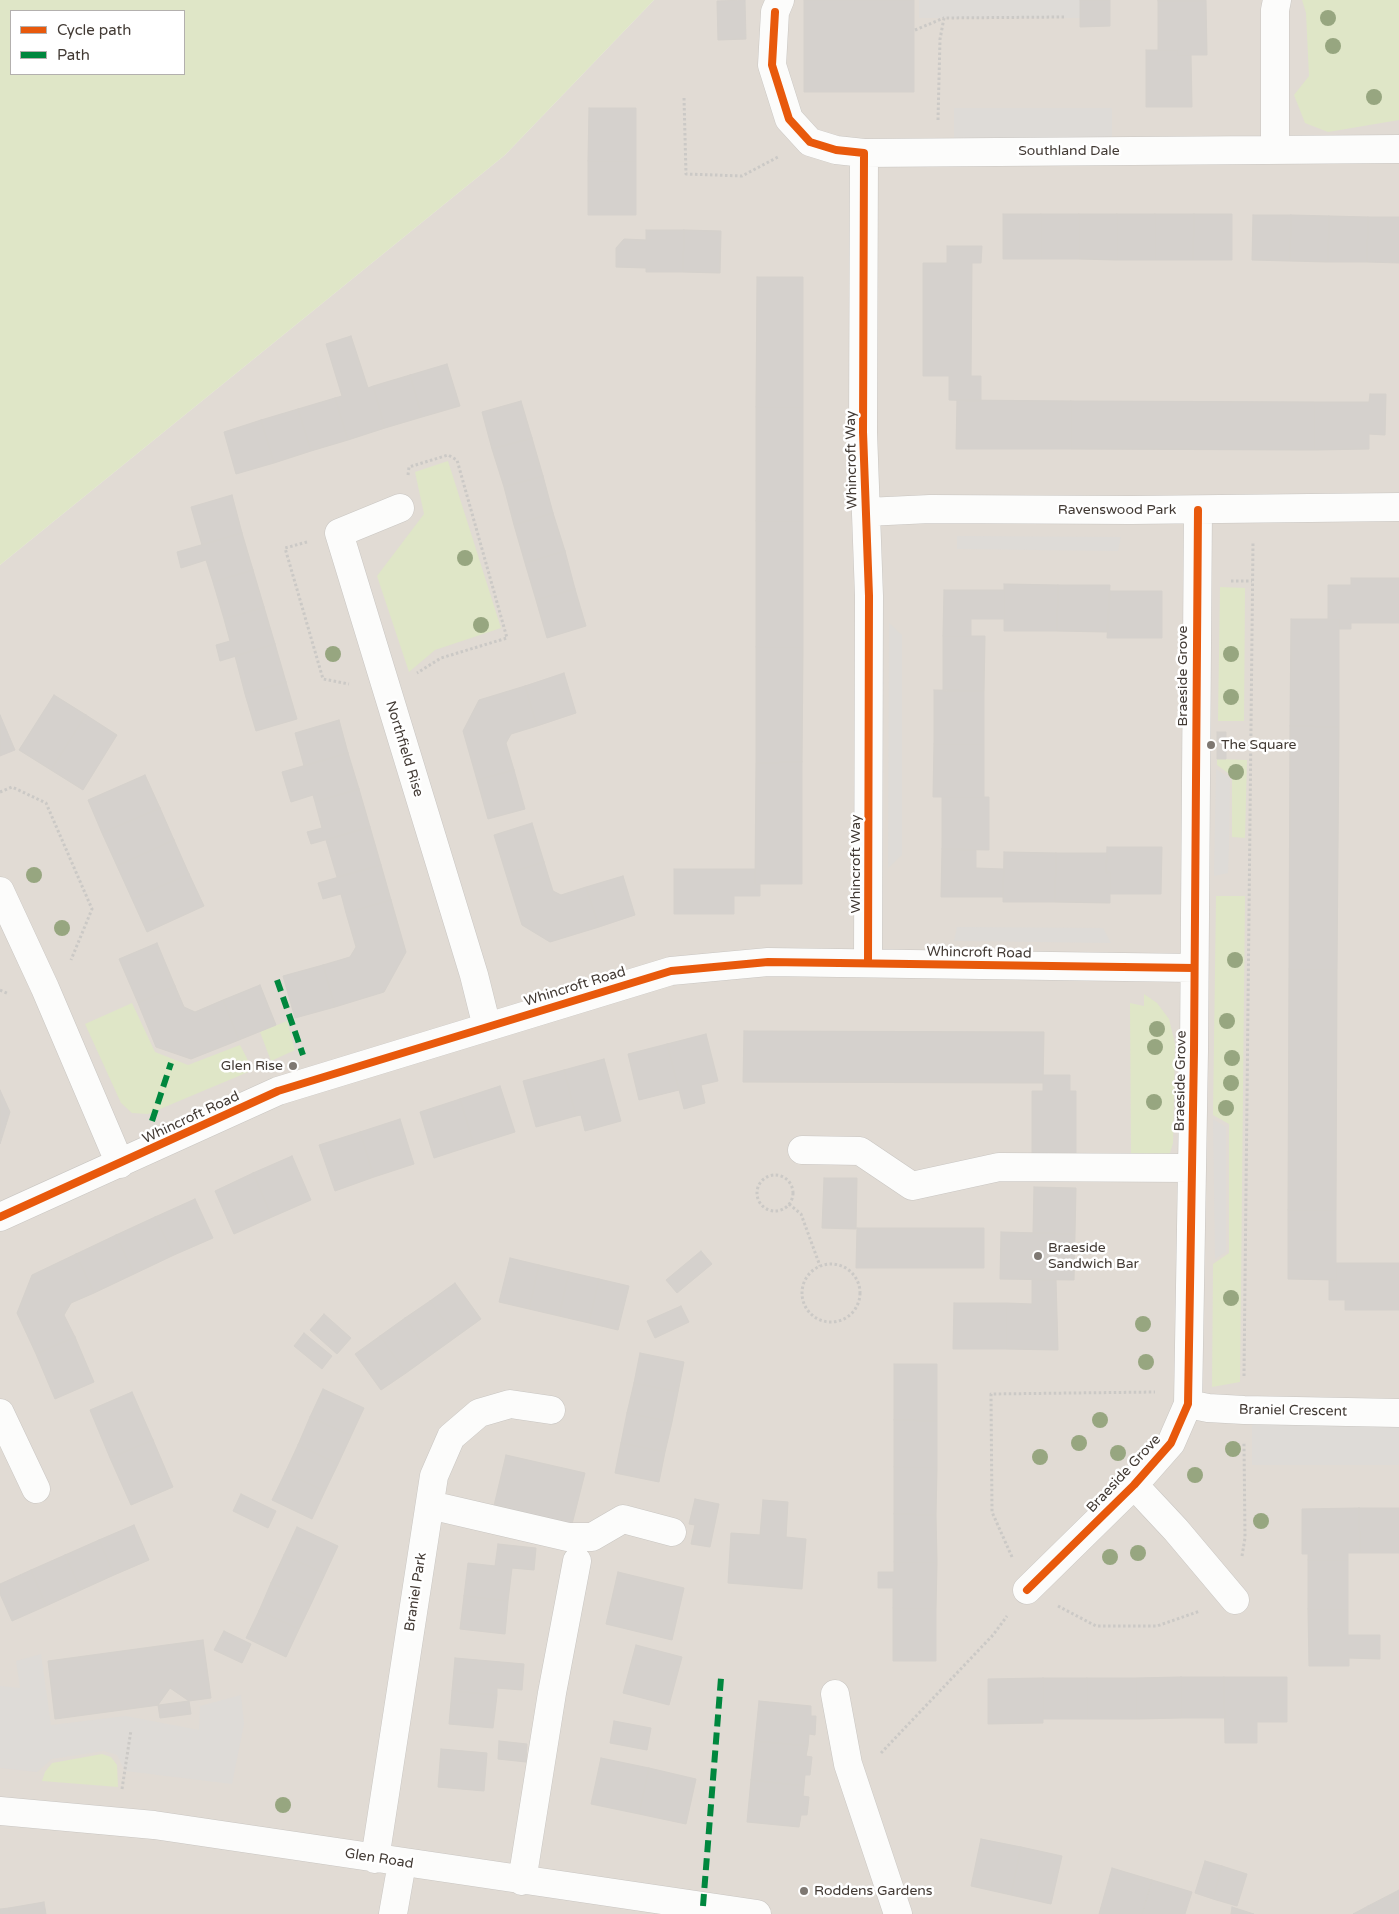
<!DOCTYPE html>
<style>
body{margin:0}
#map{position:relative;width:1399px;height:1914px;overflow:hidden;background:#edeae6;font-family:"Varela Round",sans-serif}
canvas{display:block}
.legend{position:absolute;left:10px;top:10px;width:175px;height:65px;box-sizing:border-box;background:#fff;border:1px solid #b3b0ae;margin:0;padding:6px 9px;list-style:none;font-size:15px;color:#423a34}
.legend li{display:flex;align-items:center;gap:10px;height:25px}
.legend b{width:25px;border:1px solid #b3b0ae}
</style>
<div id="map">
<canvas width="1399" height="1914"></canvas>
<ul class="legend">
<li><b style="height:6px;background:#e8590c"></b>Cycle path</li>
<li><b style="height:6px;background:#00873e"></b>Path</li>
</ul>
</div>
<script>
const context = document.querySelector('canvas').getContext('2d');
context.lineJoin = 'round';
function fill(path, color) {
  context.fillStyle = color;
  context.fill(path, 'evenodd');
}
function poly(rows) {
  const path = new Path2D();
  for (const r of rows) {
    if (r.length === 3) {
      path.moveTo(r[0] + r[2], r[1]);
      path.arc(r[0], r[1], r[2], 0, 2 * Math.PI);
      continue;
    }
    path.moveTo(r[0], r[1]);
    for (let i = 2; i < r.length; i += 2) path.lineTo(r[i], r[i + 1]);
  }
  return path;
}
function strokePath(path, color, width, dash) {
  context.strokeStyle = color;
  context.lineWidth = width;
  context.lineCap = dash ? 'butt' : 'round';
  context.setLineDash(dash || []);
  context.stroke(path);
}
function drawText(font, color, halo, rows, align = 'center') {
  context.font = font + ' "Varela Round",sans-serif';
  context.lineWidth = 5;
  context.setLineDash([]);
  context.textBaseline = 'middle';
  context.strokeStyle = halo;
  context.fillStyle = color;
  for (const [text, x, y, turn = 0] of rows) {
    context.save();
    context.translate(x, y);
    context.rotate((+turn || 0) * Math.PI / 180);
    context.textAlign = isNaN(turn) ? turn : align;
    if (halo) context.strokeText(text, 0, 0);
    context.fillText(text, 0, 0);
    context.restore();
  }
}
fill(poly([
 [654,0,1399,0,1399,1914,0,1914,0,565,505,155]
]), '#e1dbd4');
fill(poly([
 [0,0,654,0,505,155,0,565],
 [11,11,184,11,184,74,11,74],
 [1302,0,1399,0,1399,120,1328,132,1305,123,1294,95,1309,76,1306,13],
 [448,461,501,628,435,650,409,672,377,576,424,514,415,472],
 [1220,587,1245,588,1244,721,1218,721],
 [1217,759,1247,760,1245,838,1232,837,1232,776,1217,765],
 [1216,896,1245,896,1240,1382,1212,1387,1213,1264,1229,1253,1229,1124,1213,1115],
 [1144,994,1157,1003,1169,1019,1175,1044,1173,1143,1170,1153,1157,1158,1131,1159,1130,1003,1144,1006],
 [132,1003,155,1052,188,1065,240,1045,253,1070,148,1114,132,1113,121,1103,85,1024],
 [287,1021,295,1050,271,1061,260,1032],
 [102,1754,111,1757,117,1765,118,1787,42,1781,45,1772,52,1763]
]), '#dfe6c7');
fill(poly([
 [919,0,1080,0,1080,18,919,18],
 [954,108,1112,108,1112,138,954,138],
 [957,536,1121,537,1118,551,957,549],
 [889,623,902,635,902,855,888,868],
 [1216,769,1230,778,1229,845,1228,873,1214,876],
 [957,927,1103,928,1111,943,954,941],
 [1213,1119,1226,1127,1226,1252,1215,1259],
 [1252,1410,1399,1413,1399,1465,1252,1465],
 [41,1654,51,1725,126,1716,199,1730,200,1706,241,1695,244,1724,232,1784,125,1771,117,1755,104,1751,52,1759,37,1772,0,1768,0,1686,20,1688,16,1661]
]), '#dedbd7');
const building = poly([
 [745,0,746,39,718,40,717,1,745,0],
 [804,0,914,0,914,92,804,92,804,0],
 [1080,0,1110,0,1110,26,1080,27,1080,0],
 [1158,0,1206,0,1206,1,1158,1,1158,0],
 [1158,1,1206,1,1207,55,1177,55,1177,50,1158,50,1158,1],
 [1146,50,1177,50,1177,55,1191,55,1192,107,1146,107,1146,50],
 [589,108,636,108,636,161,588,161,589,108],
 [588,161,636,161,636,215,588,215,588,161],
 [1003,214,1041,214,1041,259,1003,259,1003,214],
 [1041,214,1079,214,1079,259,1041,259,1041,214],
 [1079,214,1117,214,1117,260,1079,259,1079,214],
 [1117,214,1155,214,1155,260,1117,260,1117,214],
 [1155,214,1194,214,1193,260,1155,260,1155,214],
 [1194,214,1232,214,1232,260,1193,260,1194,214],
 [1253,215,1291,215,1290,261,1252,260,1253,215],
 [1291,215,1329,216,1328,262,1290,261,1291,215],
 [1329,216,1368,217,1367,262,1328,262,1329,216],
 [1368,217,1399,217,1399,263,1367,262,1368,217],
 [646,230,684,230,683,272,646,272,646,268,616,267,616,248,624,239,646,240,646,230],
 [684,230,721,231,720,273,683,272,684,230],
 [947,246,982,246,981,263,972,263,971,376,981,376,981,401,949,400,949,376,923,376,923,263,947,263,947,246],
 [757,277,803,277,803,407,756,407,757,277],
 [351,336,368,388,373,386,385,428,348,440,335,398,342,396,326,344,351,336],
 [447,364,460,406,422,417,410,375,447,364],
 [410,375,422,417,385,428,373,386,410,375],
 [1370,394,1386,394,1385,435,1369,434,1369,449,1314,450,1314,402,1369,402,1370,394],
 [335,398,348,440,311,451,298,409,335,398],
 [957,400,1071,401,1071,449,956,449,957,400],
 [521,401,532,438,492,449,482,412,521,401],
 [1071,401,1314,402,1314,450,1071,449,1071,401],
 [756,407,803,407,803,521,756,521,756,407],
 [298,409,311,451,274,463,261,420,298,409],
 [261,420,274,463,236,474,224,432,261,420],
 [532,438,543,476,504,487,492,449,532,438],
 [543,476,553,513,514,525,504,487,543,476],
 [232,495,242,533,202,545,191,507,232,495],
 [553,513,565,551,525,563,514,525,553,513],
 [756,521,803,521,803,647,756,647,756,521],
 [242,533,253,570,213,582,206,560,181,568,177,552,242,533],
 [565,551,575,589,536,600,525,563,565,551],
 [253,570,264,607,224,619,213,582,253,570],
 [1351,578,1399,578,1399,623,1351,623,1351,629,1339,629,1339,619,1328,619,1328,585,1351,585,1351,578],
 [1004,584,1058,585,1057,631,1004,631,1004,584],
 [1058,585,1110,585,1107,632,1057,631,1058,585],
 [575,589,586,626,547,638,536,600,575,589],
 [944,590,1004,590,1004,619,971,619,971,636,943,636,944,590],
 [1110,591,1162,591,1162,638,1107,638,1110,591],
 [264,607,275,644,220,661,216,645,230,641,224,619,264,607],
 [1291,619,1339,619,1339,727,1290,726,1291,619],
 [943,636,985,636,984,691,943,691,943,636],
 [275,644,286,682,245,694,235,656,275,644],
 [756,647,803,647,802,762,756,763,756,647],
 [564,673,576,713,537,726,525,686,564,673],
 [286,682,297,719,256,731,245,694,286,682],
 [525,686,537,726,511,734,506,743,514,770,477,780,463,731,479,700,525,686],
 [934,690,984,691,984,744,934,744,934,690],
 [54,695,86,715,51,770,19,750,54,695],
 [0,715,15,750,0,756,0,715],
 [86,715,117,735,83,790,51,770,86,715],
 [339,720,348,753,304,766,295,733,339,720],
 [1290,726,1339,727,1337,969,1289,969,1290,726],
 [1217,732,1226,732,1226,759,1217,759,1217,732],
 [934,744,984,744,984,797,933,797,934,744],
 [348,753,359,789,315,802,313,795,291,802,282,772,348,753],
 [802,762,802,884,755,884,756,763,802,762],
 [514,770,525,809,488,819,477,780,514,770],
 [145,775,160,808,102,833,88,800,145,775],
 [359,789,370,827,311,844,307,832,322,828,315,802,359,789],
 [942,797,989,797,989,850,942,849,942,797],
 [160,808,174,840,117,866,102,833,160,808],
 [532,823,544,862,506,874,494,835,532,823],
 [370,827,381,865,337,877,326,840,370,827],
 [174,840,189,874,132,899,117,866,174,840],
 [1107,847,1162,847,1161,894,1110,894,1110,872,1106,873,1107,847],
 [942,849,976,850,976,868,1003,869,1003,897,941,897,942,849],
 [1004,852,1056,853,1055,902,1003,902,1004,852],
 [1056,853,1107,853,1106,873,1110,872,1110,903,1055,902,1056,853],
 [544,862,553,891,561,895,586,887,599,927,550,942,522,925,506,874,544,862],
 [381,865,391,900,346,913,341,894,323,899,318,883,381,865],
 [674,869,755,869,755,884,760,884,760,896,734,896,734,914,674,914,674,869],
 [189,874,204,906,147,932,132,899,189,874],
 [623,876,635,915,599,927,586,887,623,876],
 [391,900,406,952,384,992,335,1007,323,965,350,957,356,947,346,913,391,900],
 [157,943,175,986,138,1003,119,959,157,943],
 [323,965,335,1007,295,1018,283,976,323,965],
 [1289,969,1337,969,1336,1210,1288,1210,1289,969],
 [260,985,276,1025,239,1040,223,1000,260,985],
 [175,986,184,1007,195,1012,223,1000,239,1040,191,1059,156,1047,138,1003,175,986],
 [744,1031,1044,1032,1043,1083,743,1082,744,1031],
 [706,1034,718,1081,701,1085,705,1103,684,1109,667,1044,706,1034],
 [667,1044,679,1090,639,1100,628,1054,667,1044],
 [604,1059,621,1121,585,1131,581,1115,576,1116,564,1070,604,1059],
 [564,1070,576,1116,536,1127,523,1081,564,1070],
 [1043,1075,1070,1075,1070,1091,1076,1091,1076,1154,1032,1154,1032,1091,1043,1091,1043,1075],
 [500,1086,515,1132,474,1145,460,1099,500,1086],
 [0,1090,10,1112,0,1144,0,1090],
 [460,1099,474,1145,434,1158,420,1112,460,1099],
 [400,1119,414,1164,374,1177,360,1132,400,1119],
 [360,1132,374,1177,335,1191,319,1145,360,1132],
 [292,1156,311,1200,272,1217,253,1173,292,1156],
 [253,1173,272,1217,234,1234,215,1191,253,1173],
 [824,1178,857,1178,856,1229,822,1228,824,1178],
 [1034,1187,1076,1188,1075,1234,1033,1233,1034,1187],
 [195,1199,213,1238,174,1255,155,1217,195,1199],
 [1288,1210,1336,1210,1336,1280,1288,1279,1288,1210],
 [155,1217,174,1255,134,1274,116,1235,155,1217],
 [857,1228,984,1228,984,1268,856,1268,857,1228],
 [1001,1232,1075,1234,1074,1280,1000,1279,1001,1232],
 [116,1235,134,1274,94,1293,76,1254,116,1235],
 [701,1251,712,1264,677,1293,666,1280,701,1251],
 [76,1254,94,1293,71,1303,64,1315,75,1337,36,1354,17,1313,32,1275,76,1254],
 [510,1258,539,1265,529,1309,499,1302,510,1258],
 [1336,1263,1399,1263,1399,1310,1345,1310,1345,1300,1329,1300,1329,1279,1336,1280,1336,1263],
 [539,1265,569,1272,559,1316,529,1309,539,1265],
 [569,1272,599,1279,589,1323,559,1316,569,1272],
 [599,1279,629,1286,618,1330,589,1323,599,1279],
 [1032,1279,1056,1280,1058,1350,1006,1349,1006,1303,1032,1304,1032,1279],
 [455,1283,481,1319,456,1337,430,1301,455,1283],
 [430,1301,456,1337,431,1355,405,1318,430,1301],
 [954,1303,1006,1303,1006,1349,953,1349,954,1303],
 [681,1306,689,1322,655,1338,647,1321,681,1306],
 [324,1314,351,1338,337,1354,310,1330,324,1314],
 [405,1318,431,1355,406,1373,380,1336,405,1318],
 [304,1333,332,1356,322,1369,294,1346,304,1333],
 [380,1336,406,1373,381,1390,355,1354,380,1336],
 [75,1337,94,1382,55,1399,36,1354,75,1337],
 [640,1353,684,1362,678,1392,634,1383,640,1353],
 [894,1364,937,1364,937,1421,894,1420,894,1364],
 [634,1383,678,1392,672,1422,627,1413,634,1383],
 [323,1389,364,1408,351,1436,310,1417,323,1389],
 [132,1392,153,1440,110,1458,90,1410,132,1392],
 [627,1413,672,1422,665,1452,621,1443,627,1413],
 [310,1417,351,1436,338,1464,298,1445,310,1417],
 [894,1420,937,1421,937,1467,894,1467,894,1420],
 [153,1440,173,1487,131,1505,110,1458,153,1440],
 [621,1443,665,1452,659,1482,615,1473,621,1443],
 [298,1445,338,1464,325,1491,285,1473,298,1445],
 [506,1455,585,1473,571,1528,493,1510,506,1455],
 [894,1467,937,1467,936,1515,894,1514,894,1467],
 [285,1473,325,1491,312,1519,272,1500,285,1473],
 [241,1494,276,1511,268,1528,233,1511,241,1494],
 [695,1499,719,1504,710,1547,691,1544,695,1525,689,1524,695,1499],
 [763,1500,788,1502,786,1537,806,1539,802,1589,728,1583,731,1533,760,1535,763,1500],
 [1359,1508,1399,1508,1399,1553,1360,1553,1359,1508],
 [1359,1508,1360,1553,1348,1553,1348,1560,1308,1560,1308,1554,1302,1554,1302,1509,1359,1508],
 [894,1514,936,1515,937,1562,894,1562,894,1514],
 [134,1525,149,1560,114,1575,99,1540,134,1525],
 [297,1527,338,1546,325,1574,284,1555,297,1527],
 [99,1540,114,1575,81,1590,65,1555,99,1540],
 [498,1544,536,1548,534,1570,512,1568,508,1601,464,1596,468,1563,495,1566,498,1544],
 [65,1555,81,1590,46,1606,31,1570,65,1555],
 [284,1555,325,1574,312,1602,271,1583,284,1555],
 [1308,1560,1348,1560,1348,1609,1308,1609,1308,1560],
 [894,1562,937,1562,936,1608,893,1608,893,1588,878,1588,878,1572,894,1572,894,1562],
 [31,1570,46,1606,12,1621,0,1594,0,1584,31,1570],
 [618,1572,684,1588,672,1640,606,1624,618,1572],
 [271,1583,312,1602,299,1629,259,1611,271,1583],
 [464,1596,508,1601,505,1634,460,1629,464,1596],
 [893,1608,936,1608,936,1661,893,1661,893,1608],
 [1308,1609,1348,1609,1348,1635,1380,1635,1380,1659,1349,1658,1349,1666,1309,1666,1308,1609],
 [259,1611,299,1629,286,1657,246,1638,259,1611],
 [224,1631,251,1644,242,1663,214,1650,224,1631],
 [203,1640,211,1698,55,1719,48,1661,203,1640],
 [636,1645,682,1657,669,1705,623,1693,636,1645],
 [455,1658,524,1664,522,1690,497,1688,497,1695,452,1691,455,1658],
 [1181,1677,1181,1718,1136,1719,1136,1678,1181,1677],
 [1181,1677,1224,1677,1224,1718,1181,1718,1181,1677],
 [1224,1677,1287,1677,1287,1722,1257,1722,1257,1743,1225,1743,1224,1677],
 [1043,1678,1087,1678,1087,1719,1043,1719,1043,1678],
 [1043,1678,1043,1723,988,1724,988,1679,1043,1678],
 [1087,1678,1136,1678,1136,1719,1087,1719,1087,1678],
 [170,1688,189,1701,191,1714,160,1718,158,1705,170,1688],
 [452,1691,497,1695,493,1728,449,1724,452,1691],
 [759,1701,811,1706,811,1716,816,1716,815,1735,809,1734,808,1746,755,1741,759,1701],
 [614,1721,651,1728,647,1750,610,1743,614,1721],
 [499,1741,527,1744,526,1762,498,1759,499,1741],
 [755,1741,808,1746,806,1756,812,1757,810,1775,805,1775,804,1786,751,1780,755,1741],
 [441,1749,487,1753,484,1791,438,1787,441,1749],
 [601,1758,649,1768,639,1814,591,1804,601,1758],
 [649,1768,696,1779,686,1824,639,1814,649,1768],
 [751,1780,804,1786,803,1796,809,1797,807,1815,801,1815,799,1827,747,1822,751,1780],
 [981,1839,1021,1847,1011,1895,971,1886,981,1839],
 [1021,1847,1062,1856,1051,1904,1011,1895,1021,1847],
 [1205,1861,1222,1866,1213,1899,1195,1893,1205,1861],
 [1222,1866,1247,1874,1237,1906,1213,1899,1222,1866],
 [1112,1868,1152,1880,1142,1914,1099,1914,1112,1868],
 [1152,1880,1192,1892,1185,1914,1142,1914,1152,1880],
 [1399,1890,1399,1914,1372,1914,1368,1906,1399,1890],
 [44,1902,46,1914,10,1914,9,1908,44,1902],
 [1368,1906,1372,1914,1353,1914,1368,1906],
 [1232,1907,1254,1914,1231,1914,1232,1907],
 [9,1908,10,1914,0,1914,0,1909,9,1908]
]);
fill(building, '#d5d1cd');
strokePath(building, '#d5d1cc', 1);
const minor = poly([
 [780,0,775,12,772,65,789,119,810,142,836,150,864,153,863,432,869,596,868,963],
 [1275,148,1275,10,1277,0],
 [864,153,1399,149],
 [400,508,339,533,474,975,487,1027],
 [866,512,930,509,1131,510,1399,507],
 [0,891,45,988,120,1164],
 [802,1150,860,1151,912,1186,999,1167,1191,1168],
 [0,1217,278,1091,671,971,768,962,1194,968],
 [1188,1404,1208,1408,1244,1410,1399,1413],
 [0,1413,36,1489],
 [1134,1485,1176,1530,1235,1600],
 [430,1505,568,1537,592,1537,623,1519,672,1532],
 [1027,1590,1134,1485,1171,1443,1188,1404,1194,1051,1198,510],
 [835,1694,848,1764,898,1914],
 [0,1811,154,1825,757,1914],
 [375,1859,434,1476,451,1437,479,1413,510,1404,551,1410],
 [522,1881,552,1693,577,1561],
 [393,1914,402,1863]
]);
strokePath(minor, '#c9c6c2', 29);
strokePath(poly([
 [915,30,944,18],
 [684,98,686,174,742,176,778,157],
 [938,120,940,39,944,18,1064,17],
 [408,475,409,467,448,455,457,460,507,638,441,658,417,673],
 [307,542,285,548,323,679,349,684],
 [1231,581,1252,581],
 [0,792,12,787,46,803,92,909,71,960],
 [0,990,9,994],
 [775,1193,18],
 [789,1204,801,1214,820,1266],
 [831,1293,29],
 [1244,1376,1253,542],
 [1242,1556,1245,1538,1244,1442],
 [1012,1557,992,1512,991,1394,1155,1392],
 [1058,1606,1096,1626,1157,1626,1200,1611],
 [881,1753,993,1635,1007,1616],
 [122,1789,131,1730]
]), '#cbc9c6', 3, [2.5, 2.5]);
strokePath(minor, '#fcfcfb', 28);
strokePath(poly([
 [277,980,303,1055],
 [152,1121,171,1063],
 [703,1906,721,1678]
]), '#00873e', 6, [12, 6]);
strokePath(poly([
 [775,12,772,65,789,119,810,142,836,150,864,153,863,432,869,596,868,963],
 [0,1217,278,1091,671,971,768,962,1194,968],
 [1027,1590,1134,1485,1171,1443,1188,1404,1194,1051,1198,510]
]), '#e8590c', 8);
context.fillStyle = '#97a680';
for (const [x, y] of [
 [1328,18],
 [1333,46],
 [1374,97],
 [465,558],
 [481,625],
 [333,654],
 [1231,654],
 [1231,697],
 [1236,772],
 [34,875],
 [62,928],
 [1235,960],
 [1227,1021],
 [1157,1029],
 [1155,1047],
 [1232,1058],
 [1231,1083],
 [1154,1102],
 [1226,1108],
 [1231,1298],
 [1143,1324],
 [1146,1362],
 [1100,1420],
 [1079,1443],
 [1233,1449],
 [1118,1453],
 [1040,1457],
 [1195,1475],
 [1261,1521],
 [1138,1553],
 [1110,1557],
 [283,1805]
]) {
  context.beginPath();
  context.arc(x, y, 8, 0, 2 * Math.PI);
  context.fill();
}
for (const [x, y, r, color] of [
 [1211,745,5,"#7e7872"],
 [293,1066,5,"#7e7872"],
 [1038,1256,5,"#7e7872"],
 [804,1891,5,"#7e7872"]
]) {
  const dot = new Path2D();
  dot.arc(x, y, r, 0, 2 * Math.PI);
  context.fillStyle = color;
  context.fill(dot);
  strokePath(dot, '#fff', 2);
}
drawText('14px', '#423a34', '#fff', [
 ["Southland Dale",1069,151],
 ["Whincroft Way",852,460,-91],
 ["Ravenswood Park",1117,510],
 ["Braeside Grove",1183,676,-90],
 ["Northfield Rise",404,749,73],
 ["Whincroft Way",856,864,-90],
 ["Whincroft Road",979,953,1],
 ["Whincroft Road",575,987,-17],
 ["Braeside Grove",1181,1081,-89],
 ["Whincroft Road",191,1118,-25],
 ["Braniel Crescent",1293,1411,1],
 ["Braeside Grove",1124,1474,-47],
 ["Braniel Park",416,1592,-81],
 ["Glen Road",379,1859,9]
]);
drawText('14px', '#423a34', '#fff', [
 ["The Square",1221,745],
 ["Glen Rise",283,1066,"right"],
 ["Braeside",1048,1248],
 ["Sandwich Bar",1048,1264],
 ["Roddens Gardens",814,1891]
], 'left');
</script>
